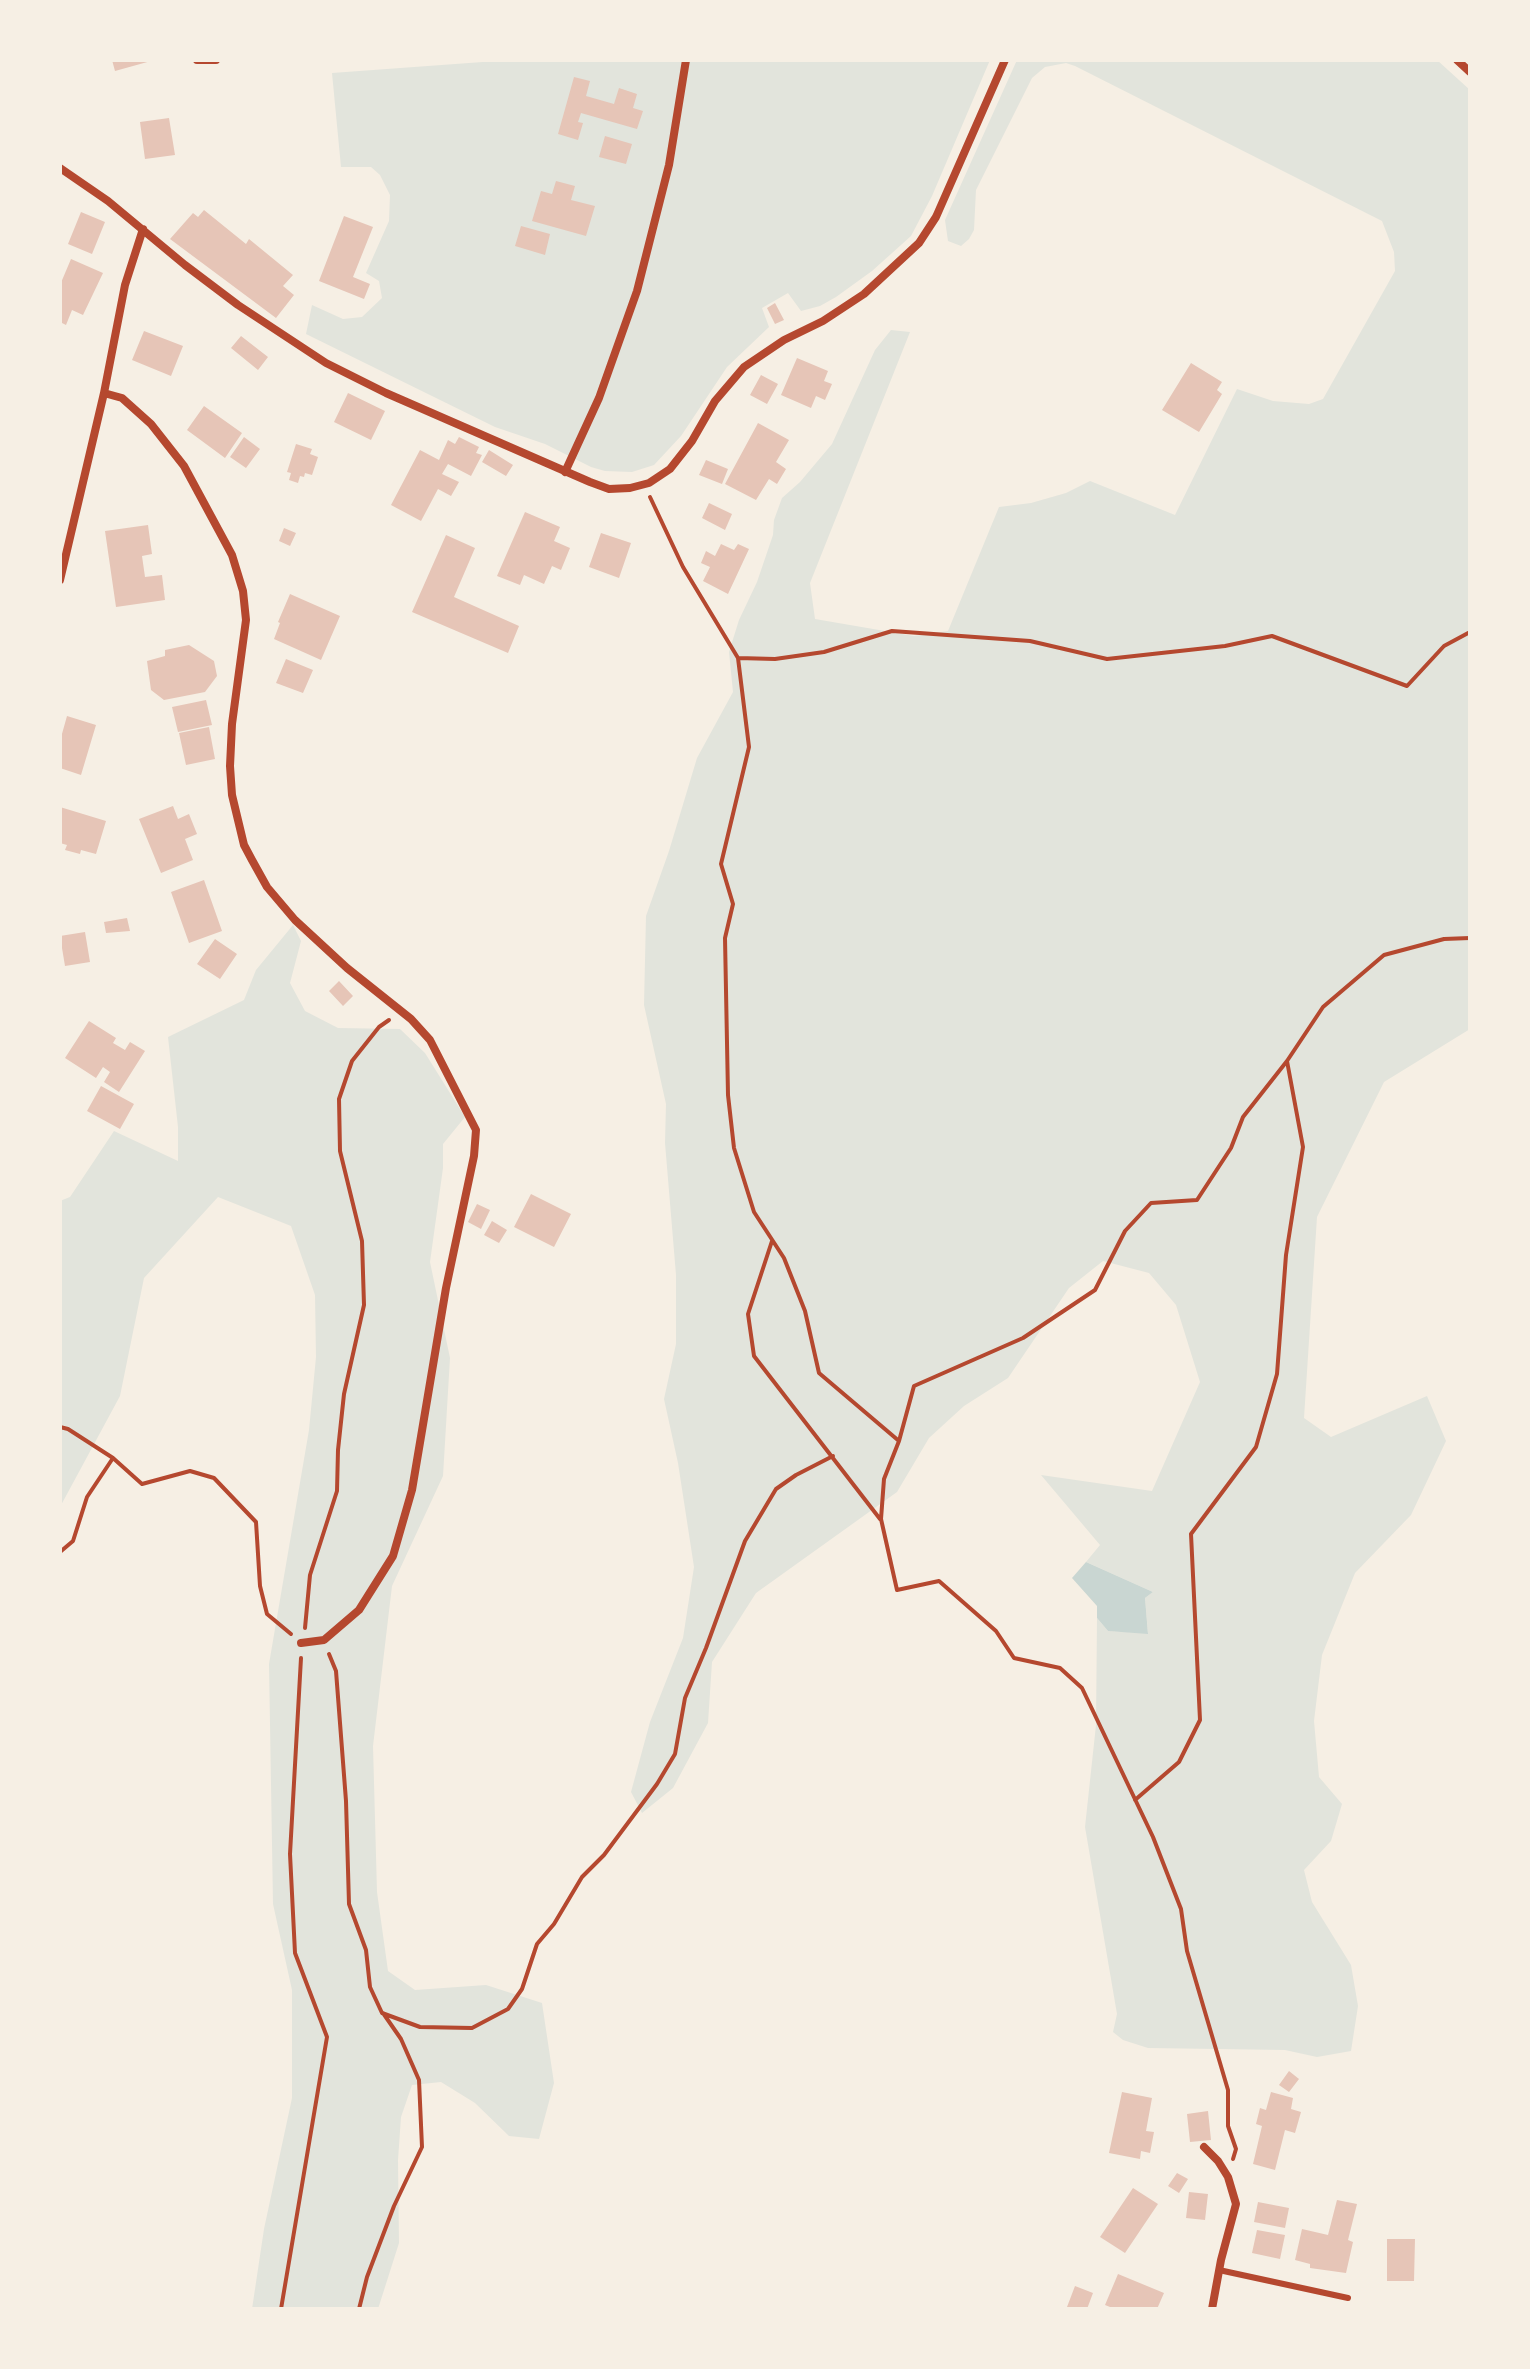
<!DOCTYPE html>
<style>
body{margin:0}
#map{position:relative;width:1530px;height:2369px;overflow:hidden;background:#f6efe4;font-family:Commissioner,sans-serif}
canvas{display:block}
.frame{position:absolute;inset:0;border:62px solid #f6efe4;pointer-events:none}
</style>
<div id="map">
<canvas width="1530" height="2369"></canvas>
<div class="frame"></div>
</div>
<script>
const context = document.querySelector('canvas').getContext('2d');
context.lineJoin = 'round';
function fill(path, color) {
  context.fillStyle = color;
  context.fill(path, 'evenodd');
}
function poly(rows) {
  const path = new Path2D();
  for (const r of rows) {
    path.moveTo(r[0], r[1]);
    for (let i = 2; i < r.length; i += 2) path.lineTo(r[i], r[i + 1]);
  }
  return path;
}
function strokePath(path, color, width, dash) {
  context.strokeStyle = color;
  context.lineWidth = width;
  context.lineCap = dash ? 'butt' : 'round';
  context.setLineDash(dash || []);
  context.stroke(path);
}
fill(poly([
 [510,60,990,60,932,196,911,236,872,271,836,297,820,306,801,311,788,293,762,308,769,327,727,367,681,436,654,465,632,472,605,471,591,467,545,444,495,427,306,334,312,305,343,319,362,317,382,298,379,281,366,273,389,221,390,195,380,175,371,167,341,167,332,73],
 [1017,60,1437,60,1470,90,1470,1029,1384,1082,1317,1217,1304,1418,1331,1437,1427,1396,1446,1441,1411,1515,1355,1573,1322,1655,1314,1721,1319,1777,1342,1804,1331,1841,1304,1870,1312,1902,1351,1965,1358,2006,1351,2051,1317,2057,1285,2050,1148,2048,1123,2040,1113,2032,1117,2014,1085,1827,1096,1725,1097,1618,1108,1631,1148,1633,1145,1598,1153,1592,1086,1562,1100,1545,1041,1475,1152,1491,1200,1382,1176,1305,1149,1273,1103,1261,1069,1288,1008,1378,964,1406,929,1438,897,1492,756,1593,712,1662,708,1723,673,1788,642,1813,631,1792,650,1722,683,1638,694,1567,678,1463,664,1399,676,1344,676,1275,665,1143,666,1104,644,1005,646,916,669,851,697,758,733,692,729,652,739,620,757,582,773,535,774,520,782,498,800,482,832,444,875,350,891,330,910,332,810,583,815,619,914,636,948,631,999,507,1031,503,1066,493,1090,481,1175,515,1237,389,1273,401,1309,404,1323,399,1395,271,1394,252,1382,221,1075,66,1066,63,1045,67,1032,78,976,190,974,230,969,239,961,246,948,241,945,220],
 [293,925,301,941,290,983,305,1011,338,1028,400,1029,425,1053,465,1117,443,1144,443,1168,430,1262,450,1358,443,1476,392,1586,373,1746,377,1892,388,1971,415,1990,486,1985,542,2003,554,2083,539,2139,509,2136,475,2103,441,2082,412,2085,401,2117,398,2160,399,2243,378,2309,252,2309,264,2229,292,2098,292,1990,273,1904,269,1664,309,1430,316,1357,315,1295,291,1226,218,1197,144,1278,120,1396,60,1507,60,1201,70,1197,114,1131,178,1161,178,1127,168,1037,244,1000,256,970]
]), '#e2e4dc');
fill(poly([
 [1086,1562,1153,1592,1145,1598,1148,1634,1108,1631,1097,1618,1097,1606,1072,1578]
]), '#c9d6d2');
fill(poly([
 [112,60,151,60,151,61,115,71],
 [574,77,590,81,586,96,614,104,619,88,637,94,633,108,643,111,637,129,581,113,578,122,583,123,578,140,558,134],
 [169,118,175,155,145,159,140,122],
 [605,136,632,144,626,164,599,157],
 [556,181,575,186,571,200,595,206,586,236,532,221,541,191,552,194],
 [204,210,246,244,249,239,293,275,283,286,294,295,276,318,170,239,193,213,198,217],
 [81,212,105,222,92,254,68,244],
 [344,216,373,227,353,277,370,284,364,299,319,281],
 [521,226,550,234,545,255,515,246],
 [71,259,103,273,83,315,72,310,66,325,60,322,60,285],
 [775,303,784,320,775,324,767,308],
 [144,331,183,346,171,376,132,360],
 [241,336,268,357,258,370,231,348],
 [797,358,828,371,824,381,832,384,825,400,816,396,811,408,781,395],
 [1191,363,1222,382,1217,390,1222,394,1199,432,1162,410],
 [761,375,778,384,767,404,750,395],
 [348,393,385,411,371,440,334,422],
 [204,406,242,433,225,458,187,430],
 [758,423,789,440,776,462,786,469,777,484,769,479,756,500,725,484],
 [244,437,260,449,246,468,230,457],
 [459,437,479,447,476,453,482,455,471,476,448,464,442,474,459,482,451,496,438,489,421,521,391,505,420,450,439,460,448,440,455,444],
 [296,444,312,449,310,454,318,457,312,475,305,473,304,477,300,476,298,483,289,480,291,473,287,472],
 [489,450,513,465,506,476,482,462],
 [706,460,728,469,722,484,699,475],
 [709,503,732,514,725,530,702,518],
 [525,512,560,527,554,541,570,548,561,570,552,566,544,584,524,575,520,585,497,576],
 [148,525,152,554,142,556,145,577,162,575,165,600,116,607,105,531],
 [284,528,296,533,290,546,279,541],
 [601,533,631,543,619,578,589,567],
 [446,535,475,548,454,597,519,626,508,653,412,612],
 [721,544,734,550,738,544,749,549,728,594,703,581,710,567,701,563,706,551,715,556],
 [290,594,340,616,321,660,274,639,280,623,278,622],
 [189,645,214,661,217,676,205,692,164,700,151,690,147,661,165,656,165,650],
 [286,659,313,670,303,693,276,683],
 [206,700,212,725,178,732,172,707],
 [67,716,96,725,81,775,60,768,60,741],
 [209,727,215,759,186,765,179,733],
 [173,806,178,819,189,814,197,834,185,839,193,860,161,873,139,819],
 [60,807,106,821,96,854,81,850,80,854,65,850,67,845,60,843],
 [204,880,222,931,189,943,171,892],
 [127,918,130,931,106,933,104,922],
 [85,932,90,962,65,966,60,936],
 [215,939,237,954,220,979,197,964],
 [339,981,353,996,343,1006,329,991],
 [89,1021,116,1038,113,1043,125,1050,130,1042,145,1051,119,1092,104,1082,110,1072,103,1067,96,1078,65,1058],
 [101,1086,134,1104,120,1129,87,1111],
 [531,1194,571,1214,554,1247,514,1227],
 [477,1204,490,1210,481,1229,468,1222],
 [492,1221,507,1230,499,1243,484,1235],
 [1289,2071,1299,2079,1289,2092,1279,2085],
 [1122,2092,1152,2098,1146,2131,1154,2132,1150,2153,1141,2151,1140,2159,1109,2153],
 [1271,2092,1293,2098,1291,2109,1301,2112,1295,2133,1285,2130,1275,2170,1253,2164,1262,2126,1256,2124,1260,2108,1266,2110],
 [1208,2111,1211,2140,1190,2142,1187,2114],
 [1177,2173,1188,2179,1179,2193,1168,2186],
 [1133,2188,1158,2204,1125,2253,1100,2237],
 [1189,2192,1208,2194,1205,2220,1186,2218],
 [1337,2200,1357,2204,1348,2240,1353,2242,1346,2273,1310,2268,1310,2264,1295,2260,1302,2229,1328,2235],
 [1258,2202,1289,2208,1285,2228,1254,2222],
 [1257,2230,1285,2235,1280,2259,1252,2253],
 [1387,2239,1415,2239,1414,2281,1387,2281],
 [1118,2274,1164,2293,1157,2309,1115,2309,1105,2305],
 [1075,2286,1093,2293,1087,2309,1067,2307]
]), '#e6c5b7');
strokePath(poly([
 [650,497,683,567,738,658,749,747,721,864,733,904,725,938,728,1095,734,1148,754,1212,784,1258,805,1311,819,1373,899,1441,884,1479,881,1519,897,1590,939,1581,996,1631,1014,1658,1060,1668,1082,1688,1153,1837,1181,1909,1187,1951,1228,2090,1228,2126,1236,2149,1233,2159],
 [738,658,775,659,824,652,892,631,1030,641,1107,659,1225,646,1272,636,1407,686,1444,646,1470,632],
 [772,1241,748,1314,754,1356,880,1519],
 [60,1427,68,1429,113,1458,142,1484,190,1471,214,1478,256,1522,260,1586,267,1614,291,1634],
 [899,1441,914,1386,1023,1338,1095,1290,1125,1231,1151,1203,1197,1200,1231,1148,1243,1117,1287,1061,1323,1007,1384,955,1444,939,1470,938],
 [60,1552,73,1541,87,1497,113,1458],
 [305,1628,310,1575,337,1491,338,1450,344,1394,364,1305,362,1241,340,1151,339,1099,352,1061,379,1027,389,1020],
 [329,1654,336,1671,346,1801,349,1904,366,1950,370,1987,382,2013,420,2027,472,2028,508,2009,522,1989,537,1944,554,1924,582,1877,604,1855,657,1784,675,1754,685,1698,706,1648,745,1541,776,1489,796,1475,833,1456],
 [1135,1800,1179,1762,1200,1720,1191,1534,1256,1447,1277,1374,1286,1255,1303,1147,1287,1061],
 [281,2309,327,2037,295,1953,290,1854,301,1658],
 [359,2309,367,2277,394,2206,422,2147,419,2080,401,2039,383,2013]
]), '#b5482f', 4);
strokePath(poly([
 [1219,2270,1348,2298]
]), '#b5482f', 6);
strokePath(poly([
 [197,60,216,60],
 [1457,60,1470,72],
 [60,168,108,201,185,265,238,305,326,363,386,393,590,482,609,489,630,488,649,483,670,469,692,441,715,401,744,367,784,340,823,321,864,294,919,243,936,217,1005,60],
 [104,393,122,398,151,424,184,466,232,555,243,591,246,620,232,724,230,766,232,795,244,845,252,860,267,887,295,920,347,968,411,1019,430,1040,476,1130,474,1156,446,1288,412,1490,393,1556,359,1610,324,1640,301,1643],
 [565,472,599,398,637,291,669,165,686,60],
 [60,580,104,393,125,285,143,229],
 [1204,2147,1218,2161,1228,2177,1236,2204,1221,2260,1212,2309]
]), '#b5482f', 8);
</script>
